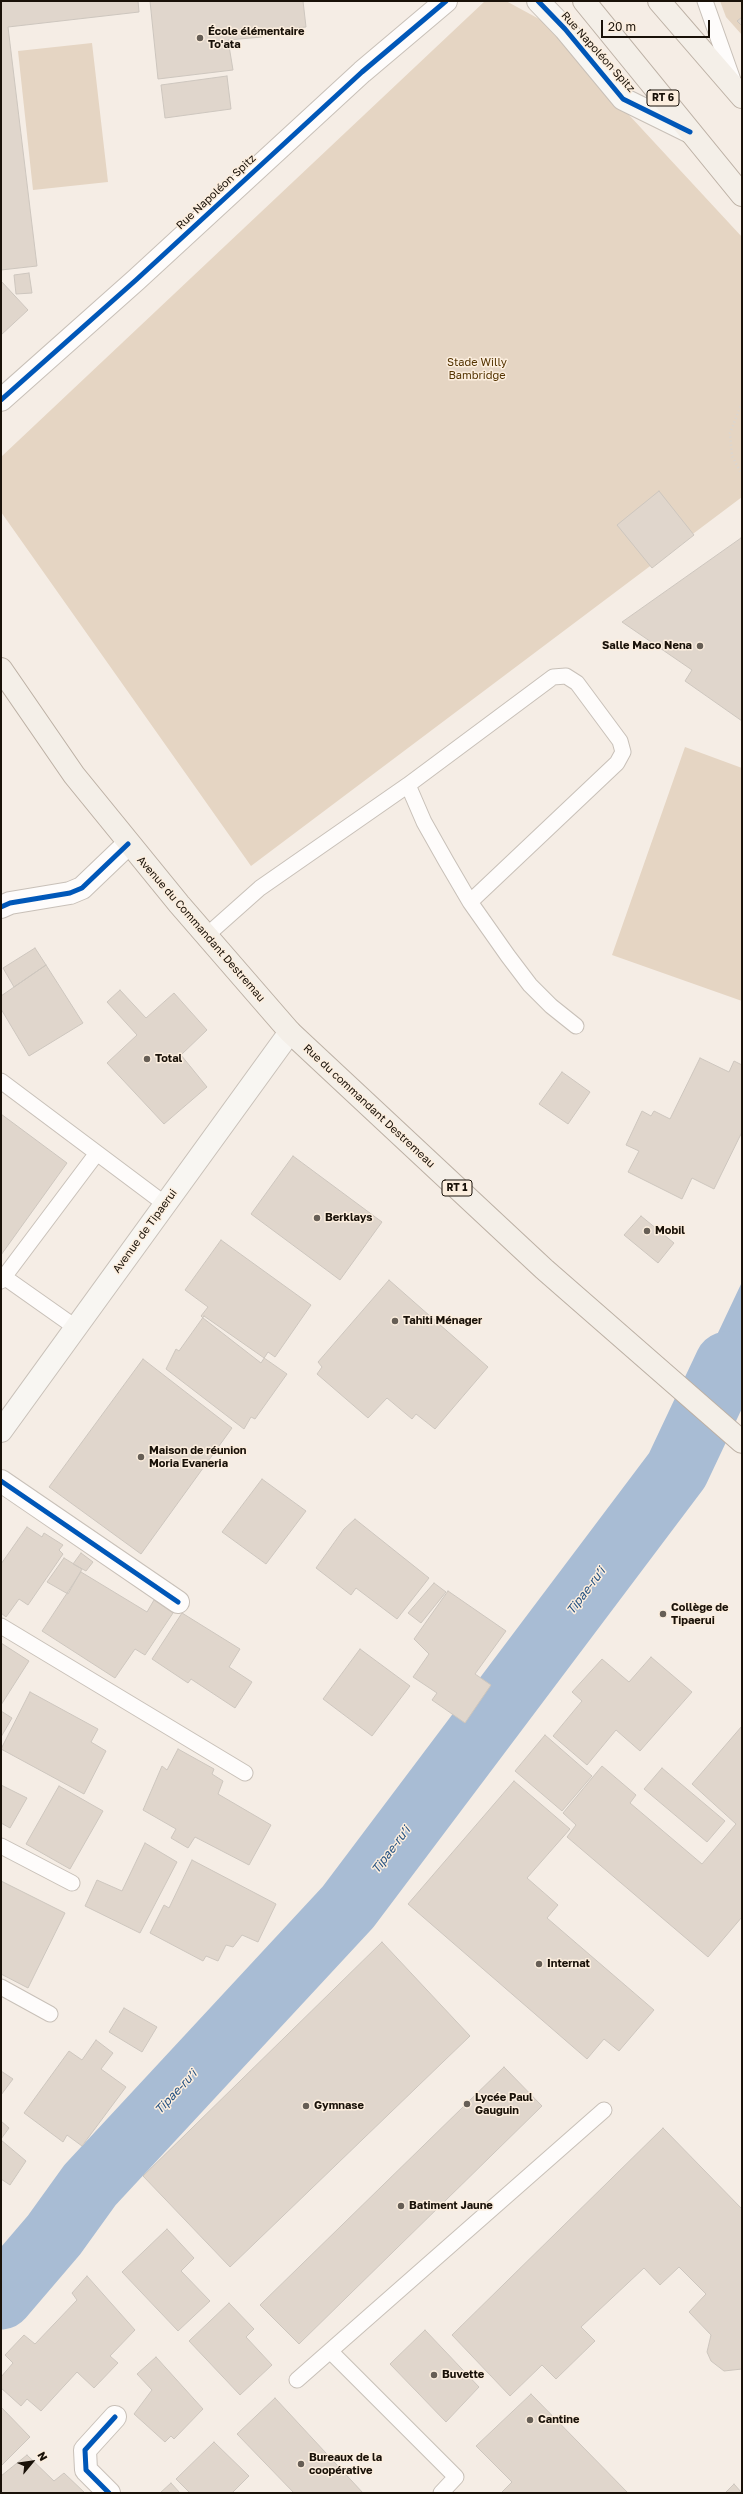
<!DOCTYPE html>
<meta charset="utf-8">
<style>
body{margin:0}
#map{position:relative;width:743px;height:2494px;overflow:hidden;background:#f5ede5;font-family:"Golos Text",sans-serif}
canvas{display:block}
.frame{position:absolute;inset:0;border:2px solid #191108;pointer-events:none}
.north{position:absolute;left:12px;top:2442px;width:40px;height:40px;-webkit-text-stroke:3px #fceede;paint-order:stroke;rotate:61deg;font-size:11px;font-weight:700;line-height:16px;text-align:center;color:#191108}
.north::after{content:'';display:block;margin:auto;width:14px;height:18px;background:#191108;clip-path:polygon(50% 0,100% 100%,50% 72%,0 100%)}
.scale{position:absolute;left:601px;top:20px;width:109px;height:18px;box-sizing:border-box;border:2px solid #191108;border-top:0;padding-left:5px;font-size:12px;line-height:14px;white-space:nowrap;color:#191108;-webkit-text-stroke:3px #fceede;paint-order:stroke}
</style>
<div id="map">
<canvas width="743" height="2494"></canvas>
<div class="frame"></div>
<div class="north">N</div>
<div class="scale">20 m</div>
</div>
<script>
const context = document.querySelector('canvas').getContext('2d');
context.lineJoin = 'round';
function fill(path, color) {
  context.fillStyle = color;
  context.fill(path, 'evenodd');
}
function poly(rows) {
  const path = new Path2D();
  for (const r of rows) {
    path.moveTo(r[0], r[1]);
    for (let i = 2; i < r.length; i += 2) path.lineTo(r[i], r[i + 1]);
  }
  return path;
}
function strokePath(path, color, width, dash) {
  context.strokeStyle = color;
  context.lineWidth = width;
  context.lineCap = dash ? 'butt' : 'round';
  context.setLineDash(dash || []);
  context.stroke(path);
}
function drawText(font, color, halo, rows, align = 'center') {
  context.font = font + ' "Golos Text",sans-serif';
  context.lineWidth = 3;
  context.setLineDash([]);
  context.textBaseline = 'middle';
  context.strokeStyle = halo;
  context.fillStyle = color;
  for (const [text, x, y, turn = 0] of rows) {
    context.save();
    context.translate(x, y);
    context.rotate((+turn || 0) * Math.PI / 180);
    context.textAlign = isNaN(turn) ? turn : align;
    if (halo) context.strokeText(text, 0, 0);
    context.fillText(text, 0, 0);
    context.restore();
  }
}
fill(poly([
 [485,1,506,1,541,20,742,237,742,497,251,866,1,512,1,457],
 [720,1,742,1,742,35,726,17],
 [92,43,108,182,33,190,18,51],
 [685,747,742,768,742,1001,612,955]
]), '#e5d5c3');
fill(poly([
 [742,1282,742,1376,709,1348,716,1337]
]), '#a8bcd4');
strokePath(poly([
 [1,2297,54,2235,90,2185,348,1907,677,1470,727,1364]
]), '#a8bcd4', 65);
const building = poly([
 [1,1,138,1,139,12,8,27,37,266,1,270,1,1],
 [150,1,303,1,306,27,262,32,262,37,228,40,233,70,158,79,150,1],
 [742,17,742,26,737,21,742,17],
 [227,76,231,109,165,118,161,85,227,76],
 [29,273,32,293,16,294,14,275,29,273],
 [1,281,28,310,1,335,1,281],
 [659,491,694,535,652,568,617,525,659,491],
 [741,538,742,539,742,721,685,681,692,670,622,622,741,538],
 [35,948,46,965,14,987,3,968,35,948],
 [46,965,83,1023,29,1056,1,1009,1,996,46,965],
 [120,990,146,1018,174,993,207,1030,181,1055,207,1087,164,1124,107,1063,137,1035,107,1002,120,990],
 [700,1058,729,1072,734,1061,742,1065,742,1132,714,1189,692,1178,682,1199,628,1172,639,1151,626,1145,642,1111,651,1116,654,1111,670,1119,700,1058],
 [562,1072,590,1092,568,1124,539,1104,562,1072],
 [1,1114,67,1163,1,1255,1,1114],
 [293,1156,382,1222,340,1280,251,1214,293,1156],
 [641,1216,674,1243,658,1263,624,1235,641,1216],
 [221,1240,311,1305,275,1357,268,1352,261,1363,203,1318,201,1316,208,1307,185,1290,221,1240],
 [389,1280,488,1367,435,1429,416,1414,412,1419,387,1398,368,1418,317,1374,322,1367,318,1362,389,1280],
 [204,1316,287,1374,255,1419,251,1417,244,1429,166,1369,176,1349,179,1351,204,1316],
 [143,1359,232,1428,141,1554,49,1487,143,1359],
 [262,1479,306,1511,266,1564,222,1532,262,1479],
 [355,1519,429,1578,397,1619,356,1588,351,1595,316,1568,344,1529,355,1519],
 [27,1527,42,1537,44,1533,63,1545,59,1550,63,1554,28,1605,19,1599,6,1617,1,1613,1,1564,27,1527],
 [81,1553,93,1562,86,1571,73,1564,81,1553],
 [64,1558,82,1569,68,1594,47,1582,64,1558],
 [81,1572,147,1612,154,1600,173,1613,145,1655,135,1649,115,1678,42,1631,81,1572],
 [434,1583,446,1592,421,1623,408,1613,434,1583],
 [448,1591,506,1631,475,1674,491,1685,465,1723,432,1700,437,1693,413,1677,429,1654,414,1639,448,1591],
 [182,1613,240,1649,229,1667,252,1682,235,1708,191,1679,188,1683,152,1659,182,1613],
 [1,1643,29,1661,1,1705,1,1643],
 [360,1649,410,1686,372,1736,323,1699,360,1649],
 [651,1657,692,1692,640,1751,616,1730,587,1765,553,1736,582,1701,572,1692,602,1659,629,1682,651,1657],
 [30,1692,98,1729,91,1742,106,1751,84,1794,1,1749,30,1692],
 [1,1711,12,1718,1,1737,1,1711],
 [742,1726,742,1917,708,1957,567,1837,576,1825,563,1813,602,1766,636,1795,630,1803,702,1864,736,1824,692,1784,742,1726],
 [545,1735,592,1776,562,1811,515,1771,545,1735],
 [178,1749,214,1769,212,1774,223,1781,218,1794,271,1825,249,1865,195,1837,188,1848,171,1838,176,1829,143,1810,162,1766,167,1770,178,1749],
 [662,1768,725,1821,707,1842,644,1789,662,1768],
 [514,1781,570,1829,527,1878,558,1905,547,1918,654,2010,619,2051,604,2039,587,2059,408,1904,514,1781],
 [1,1785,27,1798,10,1828,1,1823,1,1785],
 [59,1786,103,1811,70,1869,26,1844,59,1786],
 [145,1843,177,1862,140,1933,85,1906,97,1880,122,1891,145,1843],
 [192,1860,276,1904,258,1942,242,1935,233,1947,226,1945,218,1961,206,1956,203,1961,150,1933,164,1905,169,1908,192,1860],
 [1,1881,65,1913,28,1988,1,1974,1,1881],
 [382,1942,470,2036,230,2267,143,2176,382,1942],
 [124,2008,157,2027,142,2052,109,2032,124,2008],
 [96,2040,113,2053,101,2069,126,2087,82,2146,67,2135,63,2142,24,2113,69,2051,82,2060,96,2040],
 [504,2067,542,2106,299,2344,260,2305,504,2067],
 [1,2071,13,2079,1,2095,1,2071],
 [1,2121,9,2128,1,2139,1,2121],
 [663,2128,742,2209,742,2369,724,2371,711,2361,707,2352,711,2335,689,2312,706,2294,679,2267,660,2285,644,2268,581,2327,595,2341,556,2379,542,2365,510,2396,452,2335,663,2128],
 [1,2140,26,2161,10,2185,1,2179,1,2140],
 [167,2229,194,2258,181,2271,210,2301,178,2331,122,2272,167,2229],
 [87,2276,135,2330,110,2356,118,2363,94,2388,77,2372,41,2411,27,2399,21,2406,1,2388,1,2377,13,2363,5,2355,24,2335,35,2344,77,2300,72,2293,87,2276],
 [229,2303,254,2329,246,2337,272,2365,240,2395,189,2341,229,2303],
 [425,2330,479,2387,446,2422,390,2364,425,2330],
 [156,2357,203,2409,174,2439,171,2436,165,2442,134,2414,152,2390,137,2374,156,2357],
 [531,2394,628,2493,501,2493,512,2482,476,2446,531,2394],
 [275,2398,363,2493,294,2493,237,2434,275,2398],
 [1,2407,30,2437,1,2466,1,2407],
 [214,2442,249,2476,232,2493,190,2493,176,2479,214,2442],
 [27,2455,54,2481,64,2473,85,2493,1,2493,1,2476,27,2455],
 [171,2483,180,2493,160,2493,171,2483],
 [734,2484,742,2493,725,2493,734,2484]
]);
fill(building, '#e0d6cc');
strokePath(building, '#cdc6be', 1);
const lane = poly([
 [705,1,733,80],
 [408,785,424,822,446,861,470,902,508,956,530,985,551,1006,576,1026],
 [206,936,260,888,408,785,553,677,566,676,577,683,620,741,623,752,617,763,470,902],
 [1,1081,165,1204],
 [4,1277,75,1327],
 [1,1281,97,1153],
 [1,1626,245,1773],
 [1,1846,72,1883],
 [1,1987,50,2014],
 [330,2351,456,2477,441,2493],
 [297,2380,604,2110]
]);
const street = poly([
 [1,400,136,280,362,72,446,1],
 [1,907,10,903,70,893,82,888,128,844],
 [1,1481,178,1602],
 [109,2493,86,2470,85,2450,115,2417]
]);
const secondary = poly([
 [538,1,565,29,623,99,690,132],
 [1,1431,290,1032]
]);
const primary = poly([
 [584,1,742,195],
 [659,1,742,97],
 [1,669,74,775,179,904,290,1032,544,1269,742,1442]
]);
strokePath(lane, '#c8c0b8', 17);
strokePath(street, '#c8c0b8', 24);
strokePath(secondary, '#c8c0b8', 24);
strokePath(primary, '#bcb0a4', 24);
strokePath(poly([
 [742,403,730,433,732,456,742,475]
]), '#d9d6d3', 2.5, [1, 3]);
strokePath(lane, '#fefcfb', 15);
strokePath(street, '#fefcfb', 22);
strokePath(secondary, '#f8f6f2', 22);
strokePath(primary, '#f4efe8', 22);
strokePath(poly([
 [538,1,565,29,623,99,690,132],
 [1,400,136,280,362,72,446,1],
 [1,907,10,903,70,893,82,888,128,844],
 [1,1481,178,1602],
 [109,2493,86,2470,85,2450,115,2417]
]), '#0057b8', 5);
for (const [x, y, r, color] of [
 [200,38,4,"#665e55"],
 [700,646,4,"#665e55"],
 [147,1059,4,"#665e55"],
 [317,1218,4,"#665e55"],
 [647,1231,4,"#665e55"],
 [395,1321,4,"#665e55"],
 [141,1457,4,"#665e55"],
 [663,1614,4,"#665e55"],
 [539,1964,4,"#665e55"],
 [467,2104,4,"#665e55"],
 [306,2106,4,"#665e55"],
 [401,2206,4,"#665e55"],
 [434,2375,4,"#665e55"],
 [530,2420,4,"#665e55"],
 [301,2464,4,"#665e55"]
]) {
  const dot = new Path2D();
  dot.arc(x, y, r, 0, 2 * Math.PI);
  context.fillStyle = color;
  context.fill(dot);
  strokePath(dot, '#fceede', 1.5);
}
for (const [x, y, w] of [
 [663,98,32],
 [457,1188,30]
]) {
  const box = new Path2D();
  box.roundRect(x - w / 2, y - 8, w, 16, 3);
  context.fillStyle = '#fceede';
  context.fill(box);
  strokePath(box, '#191108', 1);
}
drawText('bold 10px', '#191108', null, [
 ["RT 6",663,98],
 ["RT 1",457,1188]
]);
drawText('bold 11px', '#191108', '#fceede', [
 ["École élémentaire",208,32],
 ["To'ata",208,45],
 ["Salle Maco Nena",692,646,"right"],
 ["Total",155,1059],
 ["Berklays",325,1218],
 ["Mobil",655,1231],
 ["Tahiti Ménager",403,1321],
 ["Maison de réunion",149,1451],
 ["Moria Evaneria",149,1464],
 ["Collège de",671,1608],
 ["Tipaerui",671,1621],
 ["Internat",547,1964],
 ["Lycée Paul",475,2098],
 ["Gauguin",475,2111],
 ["Gymnase",314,2106],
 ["Batiment Jaune",409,2206],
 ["Buvette",442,2375],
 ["Cantine",538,2420],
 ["Bureaux de la",309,2458],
 ["coopérative",309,2471]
], 'left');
drawText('11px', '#191108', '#fceede', [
 ["Rue Napoléon Spitz",598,52,48],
 ["Rue Napoléon Spitz",216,192,-43],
 ["Avenue du Commandant Destremau",201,929,49],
 ["Rue du commandant Destremeau",369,1106,43],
 ["Avenue de Tipaerui",145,1231,-54]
]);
drawText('11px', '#553503', '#fceede', [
 ["Stade Willy",477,363],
 ["Bambridge",477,376]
]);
drawText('italic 12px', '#255282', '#fceede', [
 ["Tipae-ru’i",586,1591,-53],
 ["Tipae-ru’i",391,1850,-53],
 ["Tipae-ru’i",176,2092,-47]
]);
</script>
